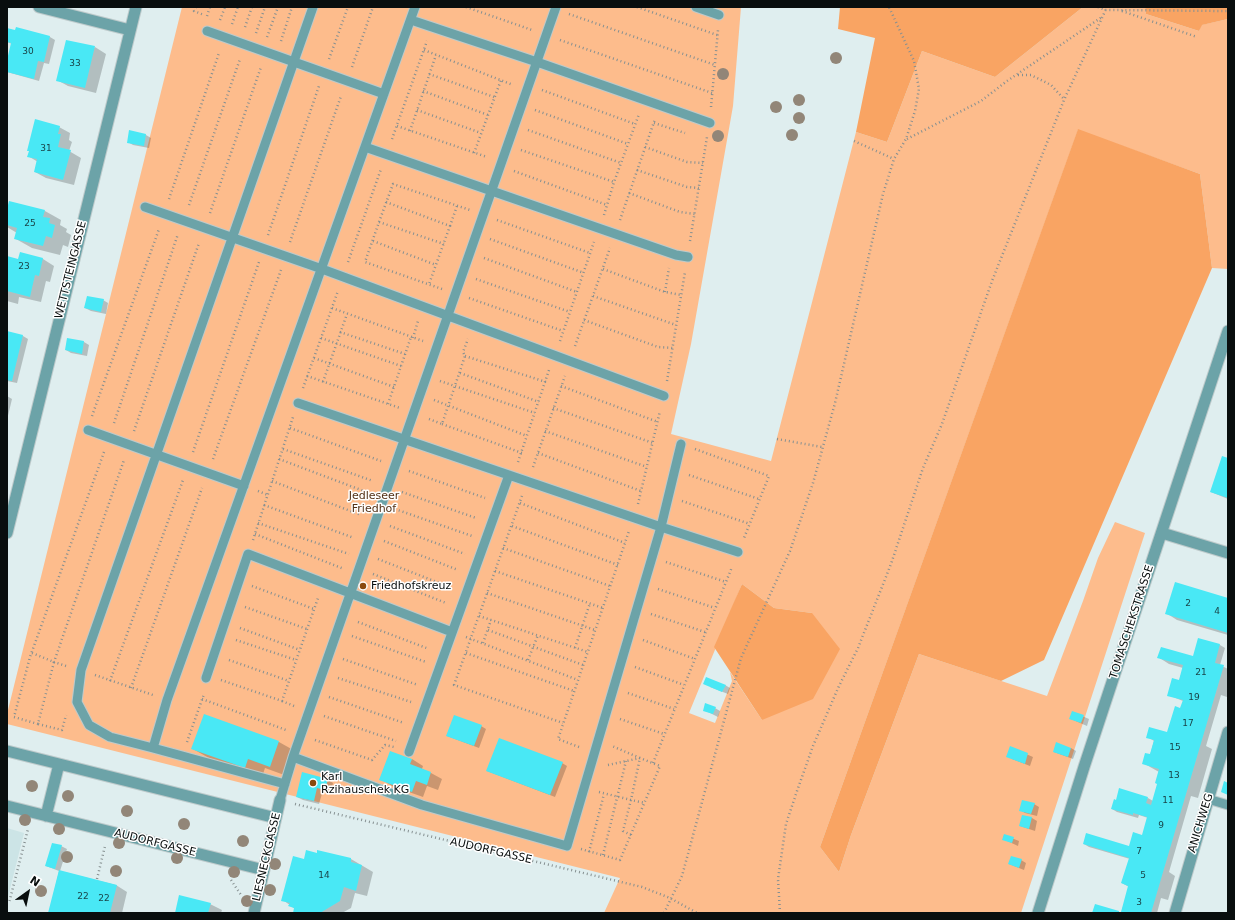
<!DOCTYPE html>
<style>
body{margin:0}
#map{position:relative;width:1235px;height:920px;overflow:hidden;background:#dfeeef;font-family:"DejaVu Sans",sans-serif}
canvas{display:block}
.frame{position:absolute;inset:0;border:8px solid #090e0e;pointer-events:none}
.north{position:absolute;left:8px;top:872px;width:40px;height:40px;-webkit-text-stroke:3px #fff;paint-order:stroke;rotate:33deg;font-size:11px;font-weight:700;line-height:16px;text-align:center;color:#090e0e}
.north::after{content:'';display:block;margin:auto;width:14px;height:18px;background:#090e0e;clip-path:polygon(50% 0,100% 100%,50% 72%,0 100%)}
</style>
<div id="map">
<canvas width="1235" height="920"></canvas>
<div class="frame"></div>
<div class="north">N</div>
</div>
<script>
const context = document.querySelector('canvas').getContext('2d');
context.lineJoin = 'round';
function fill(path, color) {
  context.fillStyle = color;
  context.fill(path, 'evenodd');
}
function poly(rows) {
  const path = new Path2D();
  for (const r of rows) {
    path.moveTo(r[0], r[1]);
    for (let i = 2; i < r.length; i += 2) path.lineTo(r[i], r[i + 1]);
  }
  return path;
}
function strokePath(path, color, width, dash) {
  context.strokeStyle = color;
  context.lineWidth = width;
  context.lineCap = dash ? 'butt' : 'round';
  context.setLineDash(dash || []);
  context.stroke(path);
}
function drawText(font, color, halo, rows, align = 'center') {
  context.font = font + ' "DejaVu Sans",sans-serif';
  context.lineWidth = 3;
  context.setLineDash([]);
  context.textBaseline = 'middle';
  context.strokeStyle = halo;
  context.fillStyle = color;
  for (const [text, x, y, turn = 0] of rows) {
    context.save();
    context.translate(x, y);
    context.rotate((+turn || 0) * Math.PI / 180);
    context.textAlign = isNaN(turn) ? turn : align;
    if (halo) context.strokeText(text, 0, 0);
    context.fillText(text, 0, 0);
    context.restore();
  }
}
fill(poly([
 [7,828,24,833,8,897,7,897]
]), '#cce4e6');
fill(poly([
 [182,7,741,7,733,106,691,344,671,434,771,461,856,132,887,142,922,51,995,77,1083,7,1145,7,1146,14,1199,31,1201,25,1228,19,1228,269,1212,268,1200,174,1078,130,820,847,839,872,851,835,919,654,1047,696,1083,601,1098,558,1115,522,1145,533,1021,913,604,913,620,878,7,724,7,714],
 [742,584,774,608,812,613,762,720,730,672,732,681,715,723,689,713]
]), '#fdbc8c');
fill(poly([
 [840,7,1083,7,995,77,922,51,887,142,856,132,875,38,838,29],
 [1145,7,1228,7,1228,19,1202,25,1199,31,1146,14],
 [1078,129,1200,174,1212,268,1044,660,1001,681,919,654,851,835,839,872,820,847],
 [742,584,774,608,812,613,840,649,813,699,762,720,714,647]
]), '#f9a463');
fill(poly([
 [7,29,50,37,55,40,49,64,44,63,39,81,7,72,7,65,12,44,7,42],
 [95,47,106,54,96,93,68,86,57,80],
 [59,127,70,133,69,140,72,142,69,151,81,158,74,185,46,178,35,172,38,162,28,156],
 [130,132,146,135,151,138,149,148,133,145,128,142],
 [45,211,61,220,60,225,67,229,66,232,71,235,68,247,63,245,60,255,32,248,16,239,17,233,7,227,7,213],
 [21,253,43,259,54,266,50,282,46,281,41,302,19,297,18,304,7,301,7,257,19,260],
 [103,300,108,303,106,314,91,311,85,308],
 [7,332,23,336,28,339,17,383,7,381],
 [68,339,84,342,89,345,87,356,71,353,66,350],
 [7,396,12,399,7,420],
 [1228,459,1228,499,1211,492],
 [1228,599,1228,635,1177,620,1166,613],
 [1199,639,1220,645,1225,648,1220,665,1228,669,1228,695,1227,697,1221,695,1206,746,1212,749,1198,798,1191,796,1169,872,1175,876,1168,900,1161,898,1157,913,1121,913,1129,887,1122,883,1130,859,1089,847,1084,844,1130,847,1143,836,1148,818,1139,815,1138,818,1117,812,1112,809,1148,798,1153,801,1158,784,1159,772,1143,763,1150,755,1154,741,1148,737,1168,733,1181,709,1183,701,1168,695,1179,681,1183,668,1169,664,1158,657,1194,657],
 [725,685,730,688,728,694,710,687],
 [715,708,720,711,718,717,704,710],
 [1073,712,1089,719,1087,726,1071,719],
 [481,726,486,729,479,748,447,736],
 [279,742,295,751,287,776,265,768,262,777,209,758,193,749],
 [1010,747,1033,757,1030,766,1012,759],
 [1071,748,1076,751,1073,759,1054,752],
 [412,759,423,766,422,769,431,773,442,779,438,790,427,786,423,797,392,786,381,779],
 [562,763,567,766,555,797,487,771],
 [303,774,328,780,333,783,331,792,323,790,319,804,303,800,297,797],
 [1034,804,1039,807,1037,816,1025,813,1020,810],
 [1023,816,1032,818,1037,821,1035,831,1020,826],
 [1004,835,1019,841,1018,846,1003,839],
 [61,846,67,849,60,871,116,885,127,892,122,913,49,913,59,871,46,866],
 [318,851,351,859,373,872,367,896,355,893,351,908,342,913,294,913,295,909,283,900,305,860,317,854],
 [1021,860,1026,863,1024,870,1009,864],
 [210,904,222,910,221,913,176,913]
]), '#0003');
fill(poly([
 [16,27,50,36,44,62,38,61,34,79,7,72,7,60,11,43,7,42,7,28,15,30],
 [66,40,95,46,85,88,56,81],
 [35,119,60,126,58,134,61,134,58,147,71,150,63,180,34,172,37,159,27,157,29,151,27,151],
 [129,130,146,134,144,146,127,143],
 [9,201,45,210,43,217,50,218,49,223,55,225,52,238,46,236,43,246,14,239,17,228,7,225,7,209],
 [20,252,43,258,39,276,35,275,30,297,7,291,7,256,18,259],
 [87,296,104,299,101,312,84,308],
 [7,331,23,335,12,381,7,380],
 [67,338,84,341,82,354,65,350],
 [1222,456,1228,458,1228,498,1210,492],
 [1175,582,1228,598,1228,633,1165,614],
 [1198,638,1220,644,1215,663,1224,665,1151,913,1125,913,1121,912,1128,886,1121,883,1129,858,1083,844,1086,833,1129,846,1133,832,1142,835,1147,817,1133,813,1133,815,1111,809,1114,799,1116,800,1119,788,1148,797,1146,803,1151,805,1157,784,1155,783,1159,769,1142,764,1145,753,1150,754,1154,740,1146,738,1149,727,1167,732,1175,706,1180,708,1183,700,1167,696,1172,678,1179,680,1183,665,1157,658,1161,647,1193,656],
 [706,677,726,685,722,692,703,684],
 [705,703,716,707,713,714,703,711],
 [1072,711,1084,715,1081,723,1069,719],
 [204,714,279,741,270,767,248,759,245,768,191,749],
 [454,715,482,725,474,746,446,736],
 [499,738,563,762,550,795,486,771],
 [1056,742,1071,748,1068,757,1053,752],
 [1010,746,1028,753,1025,764,1006,757],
 [390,751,412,759,410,764,431,772,427,785,416,781,412,792,379,780],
 [302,772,328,779,325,790,317,788,314,801,296,797],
 [1224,781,1228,783,1228,795,1221,792],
 [1022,800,1035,803,1031,814,1019,811],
 [1022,815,1032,817,1029,829,1019,826],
 [1004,834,1014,837,1012,843,1002,840],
 [52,843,62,845,55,869,45,866],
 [306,850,317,853,317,850,351,858,351,862,362,865,356,891,344,887,340,901,320,913,293,913,294,908,288,906,290,903,281,901,293,856,304,859],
 [1011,856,1022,859,1019,868,1008,864],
 [59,870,117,885,110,913,48,913],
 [179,895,211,903,208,913,175,913],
 [1095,904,1119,911,1119,913,1092,913]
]), '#49e8f5');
const service = poly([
 [696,7,719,15],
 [411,20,537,62,710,123],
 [207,31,384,94],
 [365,147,676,255,688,257],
 [145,207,322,269,664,396],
 [298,403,661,527,738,552],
 [88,430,244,486],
 [206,678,248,554,452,632],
 [153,748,110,737,89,725,77,702,81,670,313,7],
 [409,752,509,475],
 [293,757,422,805,567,846,661,527,681,444],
 [285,784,153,748,167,700,415,7],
 [1208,799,1228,805],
 [280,800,293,757,556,7]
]);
const minor = poly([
 [39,7,130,30],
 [7,533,136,7],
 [1162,533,1228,553],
 [7,751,276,818],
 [7,806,264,870],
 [46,816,59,764],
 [254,913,280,800],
 [1038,913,1084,767,1228,331],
 [1175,913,1228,732]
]);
strokePath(service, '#bdcacb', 11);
strokePath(minor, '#bdcacb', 13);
strokePath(poly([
 [196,7,194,11,204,15],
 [466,7,532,30],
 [637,7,717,35],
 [1098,7,1105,10,1228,11],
 [1122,11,1197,37],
 [569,14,715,65],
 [207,16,210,7],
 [220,20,225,7],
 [232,24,238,7],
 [245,27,252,7],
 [256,33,265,7],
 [267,37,278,7],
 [560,40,712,93],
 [281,41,292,7],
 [424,50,513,85],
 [329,59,348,7],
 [352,67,373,7],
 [429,74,494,97],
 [1018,75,1031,75,1051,85,1064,99],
 [542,90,635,124],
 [423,91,488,115],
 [711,107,718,30],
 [417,110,481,133],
 [535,110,628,144],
 [654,123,685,133],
 [397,126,487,157],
 [528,130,621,163],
 [410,131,436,55],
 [392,139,427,41],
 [907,139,981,101,1007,81,1102,17],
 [854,141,894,159],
 [645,147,687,162,703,163],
 [521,150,614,182],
 [474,153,501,80],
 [637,170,687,187,699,188],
 [514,171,607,205],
 [629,193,680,212,695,214],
 [169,199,219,53],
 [386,202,450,226,429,284],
 [189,205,240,59],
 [210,213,261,67],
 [604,215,614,182,639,114],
 [497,220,590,253],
 [620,220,655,119],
 [379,222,444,244],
 [450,226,457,206],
 [268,235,319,86],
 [490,239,584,273],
 [373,241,436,265],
 [690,241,707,137],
 [290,242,341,96],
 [484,258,577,292],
 [348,262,381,169],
 [603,269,665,292,681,295],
 [476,279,570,312],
 [442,289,365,262,379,222,393,184,470,210],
 [665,292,669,268],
 [593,296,676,325],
 [469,298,563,331],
 [332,308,423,341],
 [584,320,658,347,673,348],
 [340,332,405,354],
 [321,338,401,366],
 [413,338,418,321],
 [560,341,594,242],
 [575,346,610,248],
 [465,356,546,382],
 [314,358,394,387],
 [460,373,539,402],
 [307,376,400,408],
 [440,381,535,413],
 [667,381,685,272],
 [323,382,347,314],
 [561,386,658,422],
 [303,388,338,291],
 [434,400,527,436],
 [388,404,411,337],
 [553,408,653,443],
 [92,416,159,229],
 [429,419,442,424,465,356,463,352,468,339],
 [114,423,178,234],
 [442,424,522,453],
 [290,428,381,461],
 [134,431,199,243],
 [545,431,647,467],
 [777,439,822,447],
 [283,449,373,481],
 [695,449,769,476,744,538],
 [193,452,259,262],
 [538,453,641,491],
 [213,459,281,270],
 [279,459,369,493],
 [518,462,549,370],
 [533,467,565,376],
 [409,471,485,498],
 [689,475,759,499],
 [272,481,361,515],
 [258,491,268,495],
 [402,492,476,518],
 [522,496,454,685,563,723],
 [682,501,750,524],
 [520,503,625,543],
 [638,504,660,411],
 [264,505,354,538],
 [395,509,472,536],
 [258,523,349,554],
 [390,526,465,554],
 [512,526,618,565],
 [255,534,344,569],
 [253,540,293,417],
 [384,541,458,570],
 [503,548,610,586],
 [378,559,452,588],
 [666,562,726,582],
 [495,571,603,608],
 [373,574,446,603],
 [252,586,314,609],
 [658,589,715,608],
 [487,593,595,630],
 [245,607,307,629],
 [651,614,705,632],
 [479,616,588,652],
 [358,622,429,649],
 [240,628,300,650],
 [488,630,583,665],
 [352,636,426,662],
 [466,637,578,680],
 [236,640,296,660],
 [643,640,695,659],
 [483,643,491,620],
 [575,648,590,603],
 [32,653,54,662,38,724,62,730,66,715],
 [466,653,574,691],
 [343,659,418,685],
 [229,660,289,681],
 [528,660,538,635],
 [66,666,54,662,124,460],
 [635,667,684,685],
 [95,675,153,695],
 [338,678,411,702],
 [221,680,282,701,318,598],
 [110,681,183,480],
 [131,688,202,488],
 [628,693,674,709],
 [329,697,404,723],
 [202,699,286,730],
 [282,701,294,706],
 [324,716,396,741],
 [620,719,664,734],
 [38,724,14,717,30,657,104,452],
 [315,740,372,760,385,745,394,747],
 [187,742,204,694],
 [579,747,558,739,629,531],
 [653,763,732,567],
 [599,792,631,800,640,758,612,746],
 [295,804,642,887,670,898,697,913],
 [631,835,623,831,631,800,645,803],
 [581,849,620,860,660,766,640,758,608,765],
 [589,852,604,794],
 [603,855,626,761],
 [97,879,105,846],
 [231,880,241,895],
 [7,903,9,903,28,829],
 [664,913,682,876,741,658,790,551,813,483,835,403,883,194,894,159,906,139,915,111,919,89,914,61,889,7],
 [780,913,778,879,786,824,797,791,813,746,839,686,858,648,891,564,923,468,942,424,992,281,1064,100,1107,7]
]), '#869091', 2.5, [1, 3]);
strokePath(service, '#6ca3a8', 9);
strokePath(minor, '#6ca3a8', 11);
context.fillStyle = '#928678';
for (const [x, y] of [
 [836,58],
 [723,74],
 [799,100],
 [776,107],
 [799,118],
 [792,135],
 [718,136],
 [32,786],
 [68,796],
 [127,811],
 [25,820],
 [184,824],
 [59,829],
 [243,841],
 [119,843],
 [67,857],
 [177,858],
 [275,864],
 [116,871],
 [234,872],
 [270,890],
 [41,891],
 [247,901]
]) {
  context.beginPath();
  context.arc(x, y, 6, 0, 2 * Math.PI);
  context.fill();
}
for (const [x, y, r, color] of [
 [363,586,4,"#894a0f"],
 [313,783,4,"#894a0f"]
]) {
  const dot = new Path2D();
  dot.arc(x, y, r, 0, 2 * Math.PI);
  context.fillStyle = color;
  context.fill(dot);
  strokePath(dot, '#fff', 1.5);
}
drawText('9px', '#194448', null, [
 ["30",28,52],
 ["33",75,64],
 ["31",46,149],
 ["25",30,224],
 ["23",24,267],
 ["2",1188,604],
 ["4",1217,612],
 ["21",1201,673],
 ["19",1194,698],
 ["17",1188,724],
 ["15",1175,748],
 ["13",1174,776],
 ["11",1168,801],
 ["9",1161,826],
 ["7",1139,852],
 ["14",324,876],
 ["5",1143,876],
 ["22",83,897],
 ["22",104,899],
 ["3",1139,903]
]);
drawText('11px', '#090e0e', '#fff', [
 ["WETTSTEINGASSE",71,270,-76],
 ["TOMASCHEKSTRASSE",1132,622,-72],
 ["ANICHWEG",1201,823,-73],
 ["AUDORFGASSE",155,843,14],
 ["AUDORFGASSE",491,851,13],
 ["LIESNECKGASSE",267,857,-77]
]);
drawText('11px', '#533116', '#fff', [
 ["Jedleseer",374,496],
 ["Friedhof",374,509]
]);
drawText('11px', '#090e0e', '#fff', [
 ["Friedhofskreuz",371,586],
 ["Karl",321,777],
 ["Rzihauschek KG",321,790]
], 'left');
</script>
